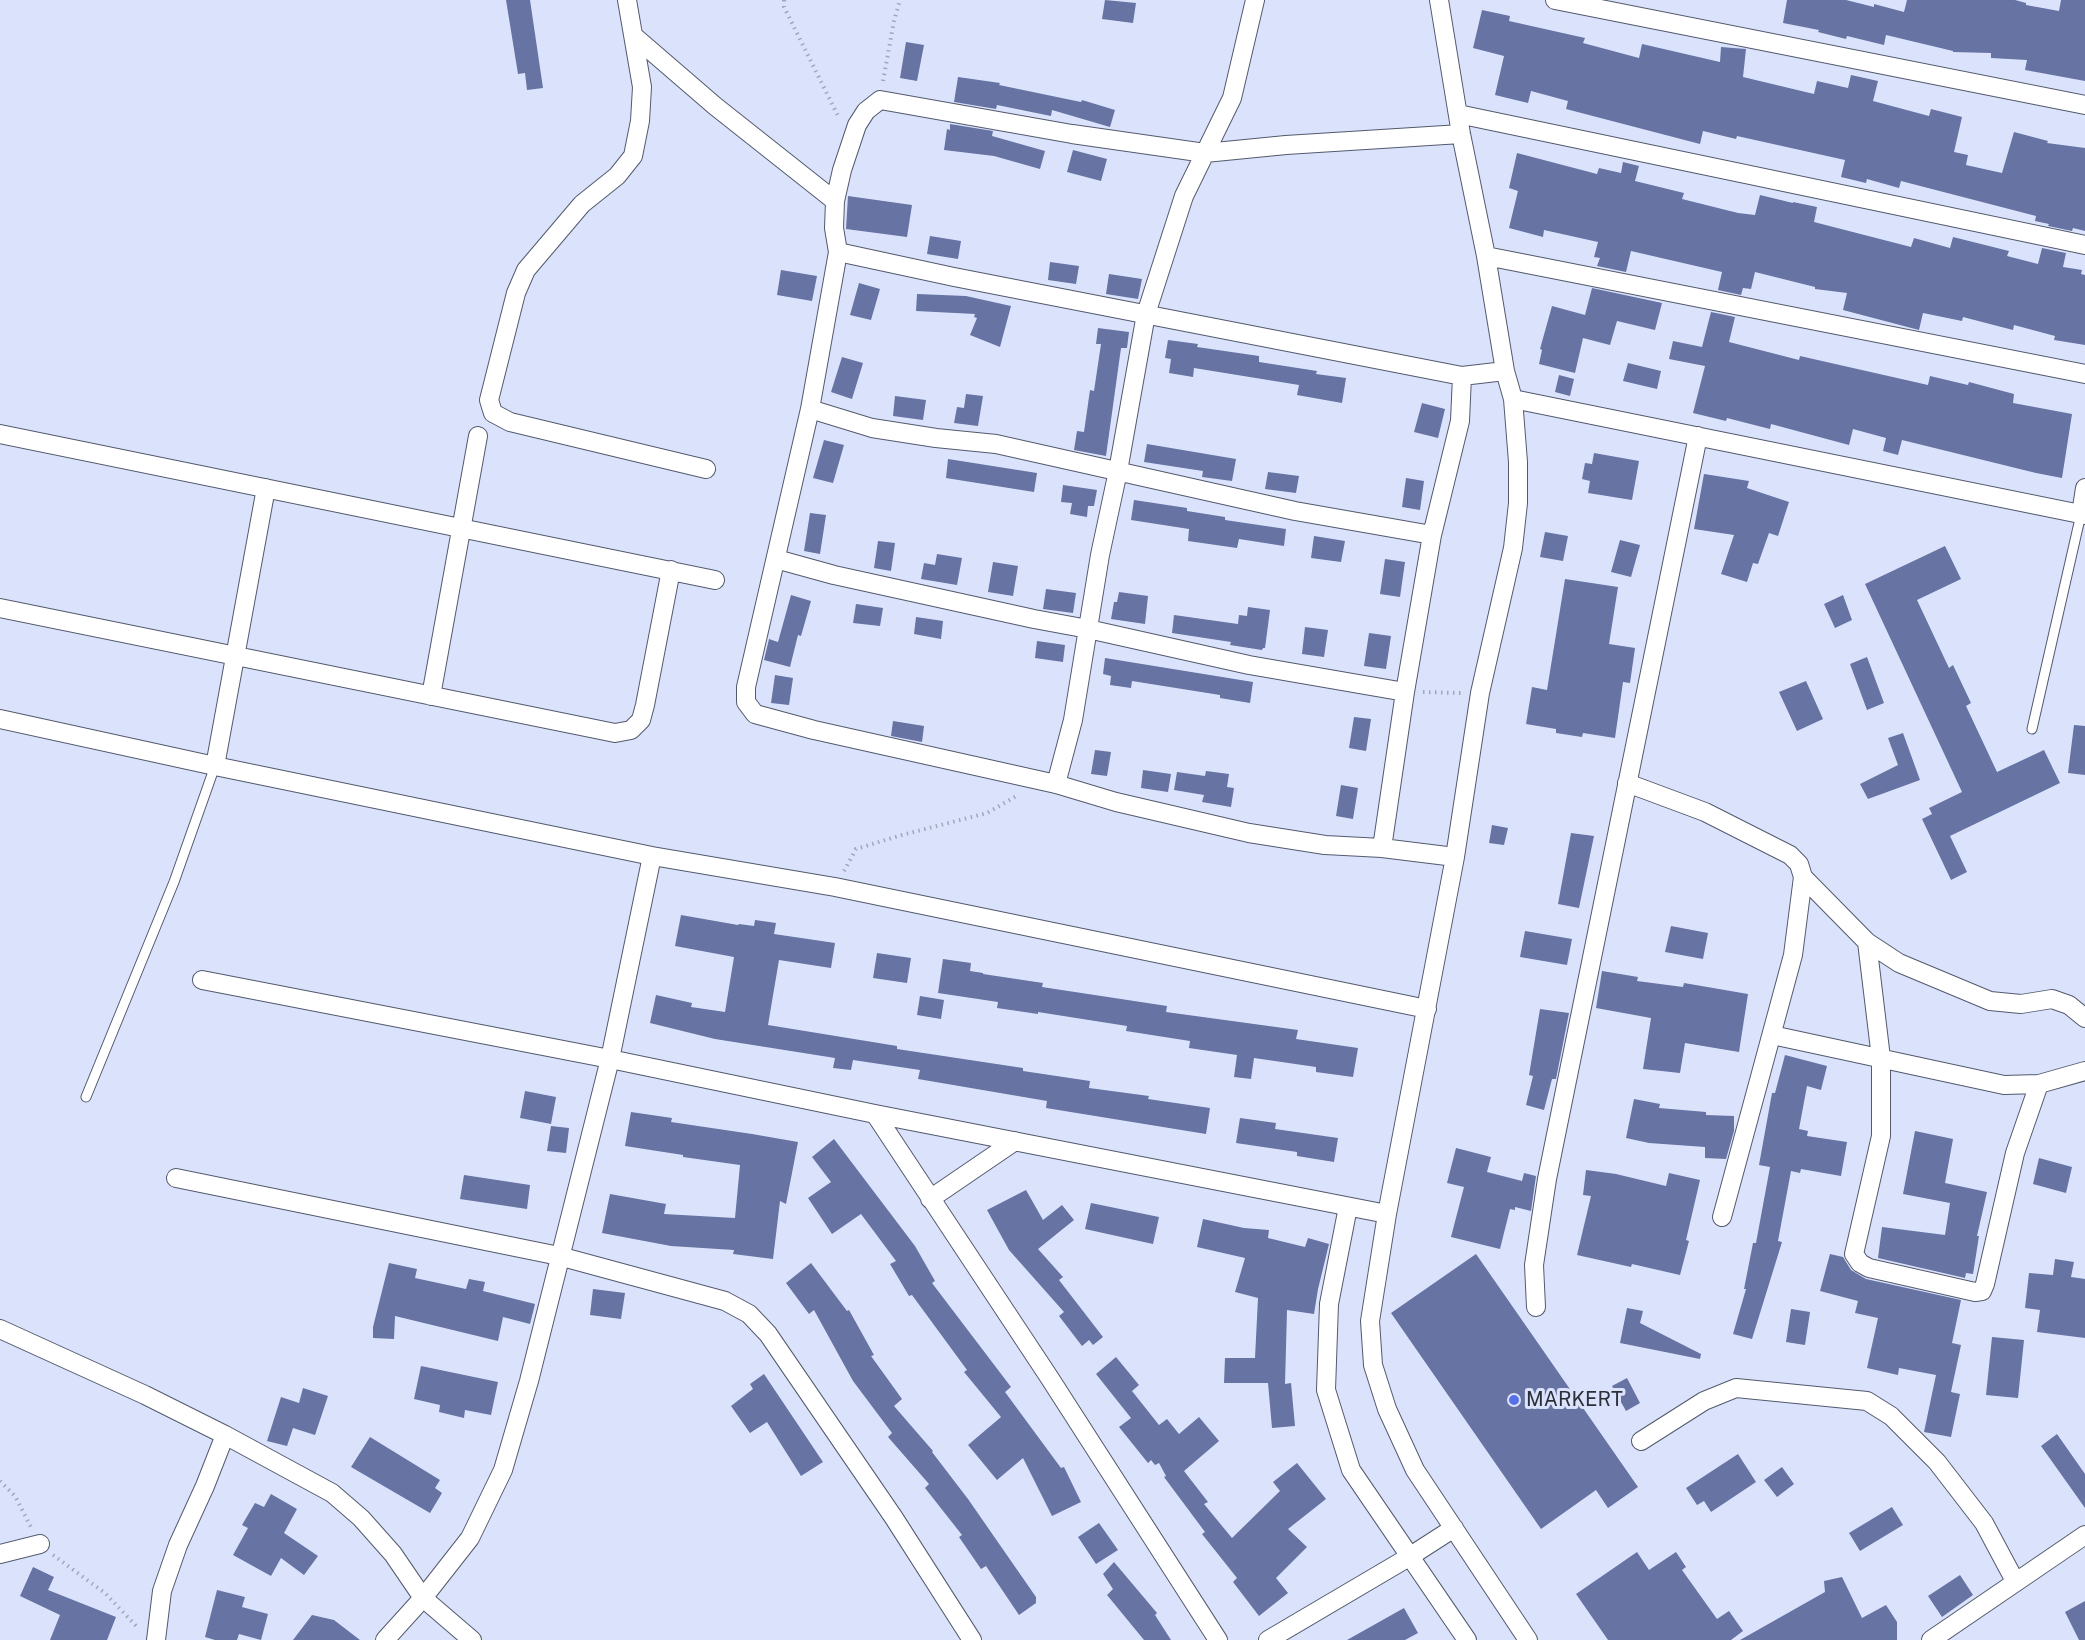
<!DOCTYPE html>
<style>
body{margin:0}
canvas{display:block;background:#dbe3fc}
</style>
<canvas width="2085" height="1640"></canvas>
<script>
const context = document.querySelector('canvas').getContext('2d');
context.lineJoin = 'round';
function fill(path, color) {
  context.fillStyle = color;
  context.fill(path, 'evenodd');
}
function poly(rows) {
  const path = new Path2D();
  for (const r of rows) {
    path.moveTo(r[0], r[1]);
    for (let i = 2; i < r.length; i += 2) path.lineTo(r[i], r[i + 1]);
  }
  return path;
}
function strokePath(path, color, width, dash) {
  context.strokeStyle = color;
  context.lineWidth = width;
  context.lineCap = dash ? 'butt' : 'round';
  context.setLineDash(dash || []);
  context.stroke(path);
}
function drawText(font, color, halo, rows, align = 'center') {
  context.font = font + ' "Public Sans",sans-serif';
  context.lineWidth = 6;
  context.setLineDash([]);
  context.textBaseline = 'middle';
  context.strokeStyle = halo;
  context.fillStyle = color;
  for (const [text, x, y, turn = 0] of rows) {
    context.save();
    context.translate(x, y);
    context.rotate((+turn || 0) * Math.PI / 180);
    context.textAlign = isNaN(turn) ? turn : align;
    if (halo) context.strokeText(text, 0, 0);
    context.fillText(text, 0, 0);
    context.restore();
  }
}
fill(poly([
 [506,0,530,0,543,88,527,90,525,73,518,74],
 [1105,0,1136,3,1133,23,1102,19],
 [1787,0,1846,0,1874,7,1874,4,1904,12,1907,0,2015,0,2026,3,2026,5,2059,11,2061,0,2085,0,2085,81,2025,70,2027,60,1991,58,1991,53,1953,52,1953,51,1886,35,1884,45,1847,36,1846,39,1818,32,1819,30,1783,23],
 [1482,10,1510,16,1509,21,1585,38,1583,43,1639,58,1642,44,1720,62,1721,47,1746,49,1743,77,1814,94,1817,81,1848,88,1851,75,1878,81,1873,101,1929,116,1931,109,1962,117,1954,152,1968,155,1966,165,2002,173,2014,132,2048,141,2047,143,2085,148,2085,231,2073,228,2072,231,2048,226,2049,224,2035,221,2036,216,1901,181,1899,188,1867,179,1866,183,1841,177,1845,160,1737,136,1736,139,1703,131,1700,144,1566,109,1568,101,1531,91,1528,103,1495,95,1504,56,1473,48],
 [906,42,924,45,917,81,900,78],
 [958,77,1000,83,999,85,1081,102,1082,100,1115,110,1110,127,1052,110,1051,116,997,105,996,109,954,102],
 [950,124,993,131,992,136,1045,151,1040,169,994,156,944,150,947,129,950,130],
 [1073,150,1107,159,1101,181,1067,172],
 [1517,153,1597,174,1599,168,1621,173,1623,162,1639,166,1635,181,1684,193,1682,199,1738,213,1755,215,1760,195,1793,203,1793,202,1817,207,1814,222,1911,247,1914,238,1950,248,1953,237,2009,251,2007,256,2038,264,2042,248,2066,253,2063,267,2082,270,2081,274,2085,275,2085,345,2054,340,2055,336,2014,325,2013,330,1963,317,1962,321,1923,313,1919,330,1843,310,1847,293,1815,289,1815,287,1755,272,1751,289,1743,288,1741,295,1718,290,1722,272,1631,251,1626,272,1597,266,1600,258,1594,257,1598,242,1544,230,1543,237,1509,228,1518,191,1509,188],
 [848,196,912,205,907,237,846,229],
 [930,236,961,241,958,259,927,254],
 [1050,262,1079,266,1076,284,1048,280],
 [781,270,817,276,812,301,777,295],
 [1109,274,1142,279,1138,299,1106,294],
 [859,283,880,289,871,320,850,315],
 [1592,288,1662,303,1655,330,1617,321,1610,345,1583,338,1575,373,1539,364,1542,350,1540,349,1552,306,1585,315],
 [917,294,966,296,1011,306,1000,347,970,335,977,318,974,317,975,314,916,311],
 [1711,312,1735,317,1729,342,1799,360,1800,356,1928,385,1930,376,1968,385,1969,382,2014,394,2013,403,2072,414,2062,478,2036,473,1902,440,1898,455,1883,451,1886,438,1853,429,1849,445,1771,424,1770,429,1727,418,1726,421,1693,413,1705,366,1669,359,1673,341,1702,347],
 [1098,328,1129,332,1127,348,1121,348,1106,456,1074,450,1077,431,1084,432,1090,390,1094,391,1101,344,1096,344],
 [1168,340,1198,344,1197,347,1259,356,1259,362,1317,371,1316,374,1346,378,1342,403,1297,395,1299,385,1194,368,1193,377,1169,373,1171,359,1165,358],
 [842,357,863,363,852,399,831,392],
 [1628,363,1661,371,1657,389,1623,381],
 [1559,375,1574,379,1570,396,1555,392],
 [966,394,983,396,978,426,954,423,957,407,964,408],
 [895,396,926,400,923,420,893,416],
 [1422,403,1445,409,1438,438,1414,432],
 [824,440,844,445,833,483,813,478],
 [1147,444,1236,459,1232,481,1202,477,1203,471,1144,462],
 [1594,453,1639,461,1632,500,1588,493,1590,481,1582,479,1585,463,1592,464],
 [948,459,1037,473,1034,492,946,478],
 [1268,472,1299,476,1296,493,1265,489],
 [1704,474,1749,481,1747,488,1789,502,1778,536,1769,533,1758,564,1753,563,1747,582,1721,574,1734,535,1694,529],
 [1406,478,1424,481,1420,510,1402,507],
 [1063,485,1097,490,1094,506,1088,506,1087,517,1070,514,1072,503,1061,502],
 [1134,500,1187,508,1187,511,1225,517,1225,520,1286,529,1284,546,1239,539,1237,548,1188,541,1189,529,1131,520],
 [810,513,826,515,820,554,804,551],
 [1545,532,1568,536,1563,561,1540,557],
 [1314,536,1345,541,1341,562,1311,558],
 [1620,540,1640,545,1631,577,1611,572],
 [878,541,895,543,891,571,874,568],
 [1945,546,1961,579,1917,600,1949,668,1953,665,1971,703,1966,706,1997,772,2044,750,2060,783,1950,836,1967,872,1951,880,1922,819,1932,814,1929,808,1962,792,1865,584],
 [937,554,962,558,957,585,921,579,924,563,935,565],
 [1385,559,1405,562,1400,597,1380,594],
 [993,562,1018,566,1013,596,988,592],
 [1565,579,1618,587,1609,644,1635,648,1630,683,1623,682,1615,738,1583,733,1582,737,1556,733,1556,729,1526,724,1532,687,1547,690],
 [1046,589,1076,593,1073,613,1043,609],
 [1119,592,1148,596,1145,624,1111,619,1114,602,1117,602],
 [791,595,811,601,801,636,798,635,790,667,764,660,769,639,778,642],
 [1843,595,1852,620,1835,628,1824,604],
 [856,604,883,608,880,626,853,623],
 [1248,607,1270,610,1265,648,1263,648,1262,650,1230,645,1231,642,1172,633,1174,615,1238,624,1239,615,1247,616],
 [916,617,943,621,941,639,914,634],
 [1305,627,1328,630,1324,657,1302,654],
 [1369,633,1391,636,1386,669,1364,666],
 [1037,641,1065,645,1063,662,1035,658],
 [1867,657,1884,703,1867,710,1850,664],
 [1105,658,1253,682,1250,703,1220,698,1220,695,1132,681,1131,688,1110,685,1111,676,1103,674],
 [775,675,793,678,789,705,771,703],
 [1806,681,1823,719,1797,731,1779,692],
 [1354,717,1371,719,1366,751,1349,748],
 [893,721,924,726,922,742,891,736],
 [2074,725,2085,726,2085,775,2068,773],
 [1903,733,1920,780,1868,799,1860,784,1898,765,1888,738],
 [1095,750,1111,752,1107,776,1091,774],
 [1143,770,1171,774,1168,792,1141,788],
 [1206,771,1229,774,1227,787,1234,788,1231,807,1202,802,1204,795,1174,790,1177,772,1205,776],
 [1341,785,1358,788,1353,819,1336,816],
 [1492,825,1508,828,1504,845,1489,843],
 [1571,833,1594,836,1579,908,1558,904],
 [681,915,738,925,739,924,754,926,755,920,776,923,774,934,835,943,831,968,779,960,768,1025,897,1046,897,1049,1023,1068,1023,1071,1090,1081,1089,1088,1149,1096,1148,1099,1210,1108,1206,1134,1046,1108,1047,1101,918,1079,920,1070,853,1060,851,1070,833,1068,835,1058,715,1039,650,1023,656,995,692,1003,691,1007,725,1012,734,957,675,946],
 [1671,926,1708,933,1703,959,1665,952],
 [1525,931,1572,939,1567,965,1520,957],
 [877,953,911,958,907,983,873,978],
 [943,959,971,963,970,971,983,973,983,974,1043,983,1042,987,1167,1006,1166,1012,1298,1030,1296,1039,1358,1048,1353,1077,1316,1072,1316,1067,1254,1058,1251,1079,1234,1077,1237,1055,1189,1048,1190,1041,1126,1031,1127,1026,1038,1012,1038,1014,997,1008,998,1002,938,993],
 [1602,971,1638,977,1637,981,1683,987,1684,983,1748,994,1739,1052,1685,1043,1680,1073,1643,1069,1651,1018,1596,1008],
 [920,996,944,1000,941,1019,917,1015],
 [1540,1009,1569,1013,1556,1079,1552,1079,1544,1110,1526,1105,1533,1076,1529,1075],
 [1785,1055,1827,1066,1821,1090,1807,1086,1799,1129,1808,1131,1807,1136,1847,1142,1841,1176,1801,1169,1800,1173,1791,1171,1778,1241,1782,1242,1752,1339,1733,1334,1746,1289,1744,1289,1753,1243,1756,1243,1770,1167,1759,1165,1772,1093,1775,1093],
 [525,1091,556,1097,551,1124,520,1118],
 [1634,1099,1660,1104,1659,1108,1706,1112,1706,1115,1734,1116,1734,1131,1726,1159,1705,1158,1705,1147,1649,1143,1626,1138],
 [631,1112,672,1118,671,1122,752,1134,798,1142,786,1204,780,1201,773,1259,733,1254,734,1250,671,1246,602,1233,610,1194,666,1204,664,1214,735,1218,740,1165,683,1157,683,1155,625,1146],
 [1240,1118,1276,1123,1275,1129,1338,1138,1334,1162,1297,1156,1297,1152,1236,1143],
 [551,1126,569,1128,566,1153,547,1151],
 [1915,1131,1953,1139,1945,1183,1987,1192,1977,1236,1979,1236,1973,1274,1966,1273,1965,1278,1878,1258,1882,1227,1945,1235,1950,1203,1903,1194],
 [834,1139,915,1246,935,1281,932,1283,1011,1387,1005,1392,1061,1468,1064,1467,1081,1502,1052,1516,1023,1458,997,1480,968,1445,1001,1417,964,1372,967,1370,912,1295,909,1296,890,1264,896,1261,861,1214,832,1234,808,1198,831,1182,812,1157],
 [1456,1148,1491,1157,1487,1172,1522,1181,1524,1173,1536,1176,1531,1211,1515,1207,1515,1210,1510,1209,1500,1249,1451,1237,1464,1187,1447,1183],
 [2039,1158,2072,1167,2066,1193,2033,1184],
 [1586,1170,1616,1174,1666,1186,1669,1173,1700,1180,1686,1240,1689,1241,1680,1275,1632,1264,1631,1267,1577,1255,1591,1196,1583,1195],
 [464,1175,530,1185,527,1209,460,1199],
 [1026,1190,1043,1220,1062,1205,1074,1220,1038,1249,1063,1277,1059,1280,1103,1337,1093,1345,1089,1340,1082,1346,1059,1316,1064,1312,1009,1250,987,1210],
 [1091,1203,1159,1217,1153,1244,1085,1229],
 [1203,1219,1244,1228,1269,1230,1268,1238,1305,1247,1308,1238,1329,1244,1318,1289,1314,1314,1287,1310,1285,1384,1291,1383,1295,1426,1272,1428,1268,1383,1224,1383,1225,1358,1255,1358,1258,1298,1235,1292,1245,1258,1197,1247],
 [1476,1254,1638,1487,1608,1508,1596,1490,1541,1529,1391,1313],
 [1830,1254,1843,1257,1851,1270,1866,1279,1961,1300,1952,1343,1961,1345,1951,1392,1960,1394,1951,1437,1924,1432,1936,1375,1899,1368,1898,1375,1867,1368,1878,1318,1855,1313,1858,1301,1820,1291],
 [2055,1259,2074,1262,2071,1277,2085,1279,2085,1338,2037,1332,2040,1310,2025,1308,2029,1273,2053,1275],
 [389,1263,417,1269,415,1278,466,1289,469,1279,485,1282,483,1291,535,1304,530,1324,503,1317,498,1341,395,1316,394,1339,373,1338,373,1327],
 [811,1263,847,1311,849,1310,874,1355,871,1356,902,1399,894,1406,933,1451,932,1452,968,1499,1036,1597,1036,1603,1019,1615,986,1566,981,1569,959,1537,962,1535,925,1488,929,1484,888,1437,892,1433,853,1381,814,1310,809,1314,786,1283],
 [593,1289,625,1293,621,1319,590,1315],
 [1627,1308,1643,1311,1640,1323,1701,1354,1700,1359,1620,1343],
 [1791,1309,1810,1312,1805,1345,1786,1342],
 [1992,1337,2024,1340,2018,1398,1986,1395],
 [1116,1357,1139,1385,1132,1391,1159,1425,1167,1419,1179,1434,1199,1417,1219,1441,1184,1471,1208,1502,1204,1504,1232,1538,1280,1491,1273,1482,1297,1463,1326,1499,1288,1529,1307,1547,1276,1578,1288,1593,1259,1616,1233,1582,1237,1578,1202,1534,1205,1532,1164,1477,1166,1476,1159,1463,1155,1465,1151,1460,1148,1463,1119,1427,1131,1418,1096,1374],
 [421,1366,498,1382,491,1415,465,1410,464,1418,439,1412,440,1405,414,1399],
 [764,1374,823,1462,801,1476,767,1422,750,1433,731,1406,753,1389,750,1384],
 [1627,1378,1640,1403,1626,1411,1612,1386],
 [303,1388,328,1396,315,1435,293,1428,287,1446,267,1441,281,1397,299,1403],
 [2057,1434,2085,1474,2085,1508,2041,1446],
 [370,1437,440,1480,435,1488,442,1493,430,1513,351,1467],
 [1738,1454,1756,1482,1711,1512,1704,1501,1697,1505,1686,1488],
 [1782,1467,1794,1484,1777,1497,1764,1480],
 [271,1494,297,1509,284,1533,318,1556,304,1575,281,1558,271,1576,233,1555,248,1528,242,1525,255,1503,264,1507],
 [1892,1507,1903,1525,1860,1551,1849,1533],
 [1099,1523,1118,1550,1096,1564,1078,1537],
 [1637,1552,1649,1570,1676,1552,1686,1567,1682,1570,1717,1619,1729,1611,1743,1631,1731,1640,1608,1640,1576,1594],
 [1114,1562,1157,1613,1155,1615,1171,1640,1144,1640,1107,1595,1113,1589,1103,1574],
 [33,1567,54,1577,48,1590,116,1617,107,1640,50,1640,60,1615,20,1596],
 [1960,1575,1973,1595,1942,1617,1928,1596],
 [1842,1577,1862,1618,1886,1605,1897,1622,1897,1640,1740,1640,1825,1592,1824,1581],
 [217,1590,245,1597,242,1607,268,1614,261,1640,239,1634,237,1640,215,1640,205,1637],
 [2085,1601,2085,1640,2079,1640,2065,1612],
 [1404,1608,1418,1633,1405,1640,1347,1640],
 [312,1615,334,1620,360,1640,293,1640]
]), '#6673a3');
const lane = poly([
 [2032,729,2081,514],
 [86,1097,174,882,215,766]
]);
const street = poly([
 [627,0,642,87,640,121,633,156,617,176,582,204,526,270,516,293,489,400,493,413,510,422,706,469],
 [1439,0,1461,134,1486,256,1505,371,1513,399,1518,462,1518,503,1513,548,1480,693,1455,857,1387,1214,1370,1321,1373,1365,1387,1409,1415,1470,1528,1640],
 [1555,0,2085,105],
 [635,37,715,106,835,201],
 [1458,114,2085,245],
 [838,252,834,228,835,201,842,170,857,125,866,111,880,100,1072,134,1205,153,1286,145,1461,134],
 [1486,256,2085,374],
 [1462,376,1505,371],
 [1513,399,2085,515],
 [810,409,872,428,936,438,996,444,1295,511,1432,535],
 [0,434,715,580],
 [2081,514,2085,488],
 [776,559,834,575,1034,619,1088,629,1249,665,1405,692],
 [0,608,615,733,631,730,641,720,645,705,671,570],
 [431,696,478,436],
 [0,719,215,766,652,856,835,887,1427,1009],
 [215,766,266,488],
 [1627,783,1705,812,1790,855,1799,864,1803,877,1793,955,1722,1217],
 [1056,784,1073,720,1100,555,1118,471,1146,314,1184,196,1232,98,1255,0],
 [1382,848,1405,692,1432,535,1460,421,1462,376,954,277,838,252,810,409,746,687,746,702,755,714,814,730,1056,784,1116,802,1249,833,1325,845,1382,848,1455,857],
 [1803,877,1867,942,1899,963,1990,1001,2021,1004,2052,999,2069,1005,2085,1018],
 [1867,942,1881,1058,1881,1136,1854,1254,1860,1263,1869,1268,1975,1292,1982,1291,1985,1284,2015,1153,2039,1084],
 [202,980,610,1059,875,1114,1387,1214],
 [1772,1035,2004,1085,2039,1084,2085,1071],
 [875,1114,1049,1377,1218,1640],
 [176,1178,559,1256,725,1301,749,1314,768,1334,894,1518,972,1640],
 [930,1199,1015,1141],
 [1348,1207,1329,1304,1326,1390,1351,1470,1467,1640],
 [1536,1307,1534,1265,1547,1179,1698,436],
 [0,1329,145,1395,225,1435,332,1493,361,1518,393,1554,423,1598,472,1640],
 [1641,1441,1704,1401,1736,1388,1867,1401,1891,1416,1937,1462,1984,1523,2015,1581],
 [0,1554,40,1544],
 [156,1640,162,1591,178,1545,205,1486,225,1435],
 [385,1640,423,1598,470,1538,503,1470,529,1381,610,1059,652,856],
 [1268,1640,1409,1557,1454,1528],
 [1931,1640,2085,1535]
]);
strokePath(lane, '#535a6e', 11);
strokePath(street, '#535a6e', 20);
strokePath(poly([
 [784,0,784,7,839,118],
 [883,81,894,21,900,0],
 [1423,692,1461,693],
 [844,871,856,849,902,835,987,813,1018,795],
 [0,1481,15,1496,32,1529],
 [53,1555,105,1593,138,1628]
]), '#a1a7bb', 4, [1.5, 4.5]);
strokePath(lane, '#fff', 9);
strokePath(street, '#fff', 18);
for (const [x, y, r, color] of [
 [1514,1400,6,"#596fe6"]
]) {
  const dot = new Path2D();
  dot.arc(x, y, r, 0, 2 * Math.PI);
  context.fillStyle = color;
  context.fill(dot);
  strokePath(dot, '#dbe3fc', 2);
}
drawText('20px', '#2c2e38', '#dbe3fc', [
 ["MARKERT",1526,1400]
], 'left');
</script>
